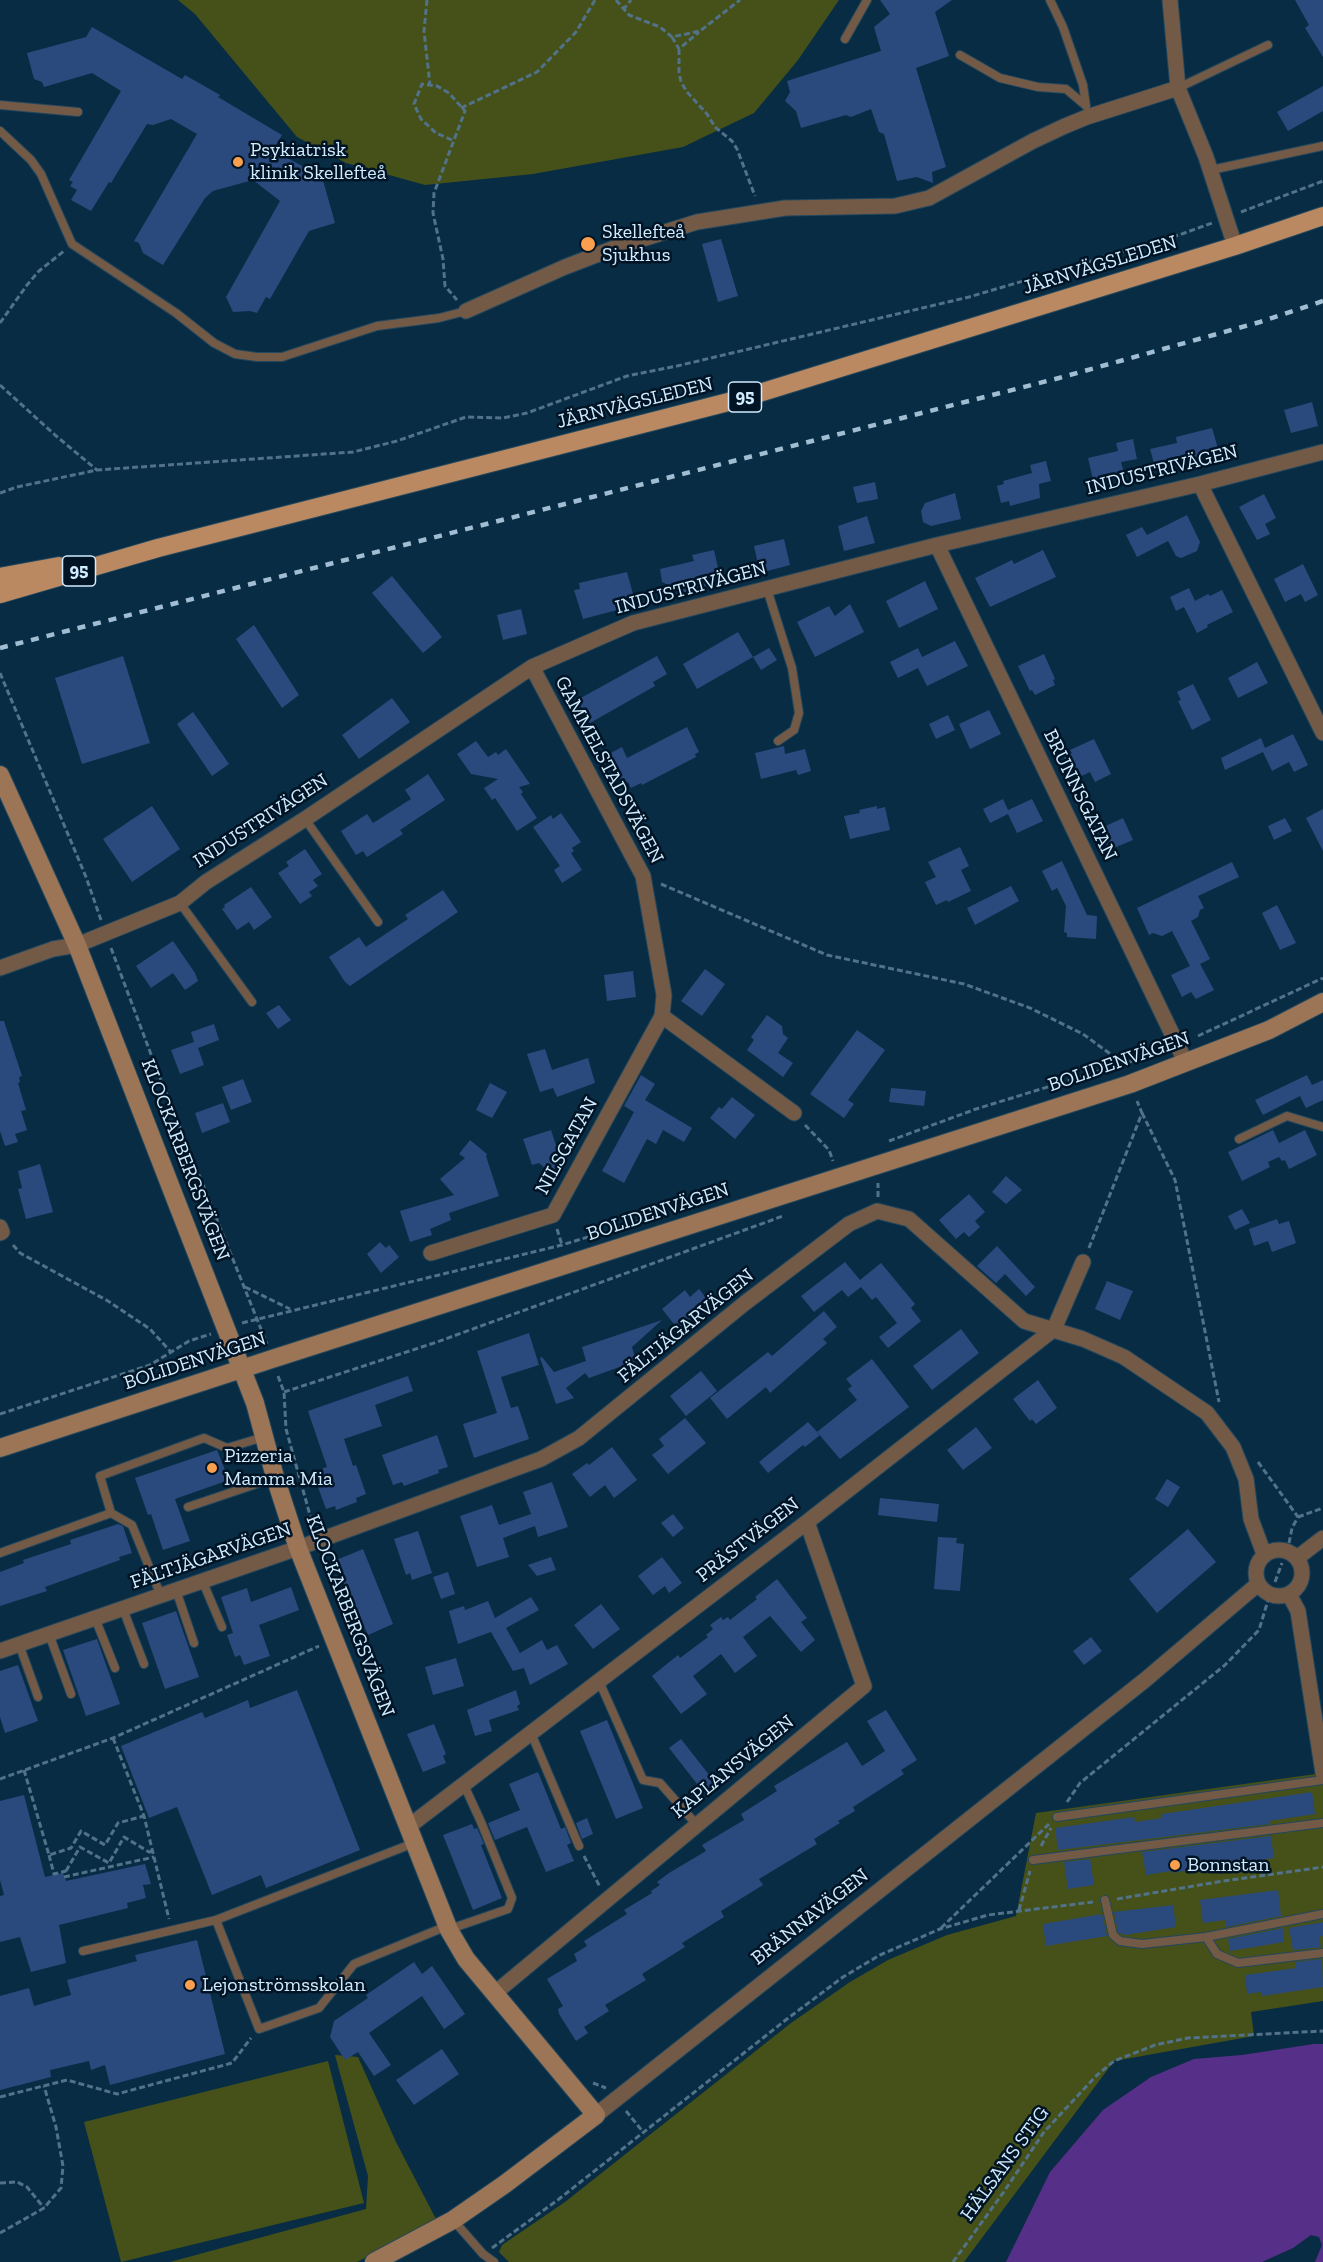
<!DOCTYPE html>
<meta charset="utf-8">
<style>
body{margin:0}
canvas{display:block;background:#072c43}
</style>
<canvas width="1323" height="2262"></canvas>
<script>
const context = document.querySelector('canvas').getContext('2d');
context.lineJoin = 'round';
function fill(path, color) {
  context.fillStyle = color;
  context.fill(path, 'evenodd');
}
function poly(rows) {
  const path = new Path2D();
  for (const r of rows) {
    if (r.length === 3) {
      path.moveTo(r[0] + r[2], r[1]);
      path.arc(r[0], r[1], r[2], 0, 2 * Math.PI);
      continue;
    }
    path.moveTo(r[0], r[1]);
    for (let i = 2; i < r.length; i += 2) path.lineTo(r[i], r[i + 1]);
  }
  return path;
}
function strokePath(path, color, width, dash) {
  context.strokeStyle = color;
  context.lineWidth = width;
  context.lineCap = dash ? 'butt' : 'round';
  context.setLineDash(dash || []);
  context.stroke(path);
}
function drawText(font, color, halo, rows, align = 'center') {
  context.font = font + ' "Zilla Slab",serif';
  context.lineWidth = 5;
  context.setLineDash([]);
  context.textBaseline = 'middle';
  context.strokeStyle = halo;
  context.fillStyle = color;
  for (const [text, x, y, turn = 0] of rows) {
    context.save();
    context.translate(x, y);
    context.rotate((+turn || 0) * Math.PI / 180);
    context.textAlign = isNaN(turn) ? turn : align;
    if (halo) context.strokeText(text, 0, 0);
    context.fillText(text, 0, 0);
    context.restore();
  }
}
fill(poly([
 [178,0,839,0,798,60,754,113,683,147,533,174,425,185,346,163,297,137,195,14],
 [1323,1773,1323,2001,1251,2012,1254,2036,1114,2061,964,2262,509,2262,499,2252,502,2245,565,2202,791,2023,850,1982,888,1960,947,1935,1016,1916,1036,1813],
 [335,2055,358,2057,396,2142,437,2221,357,2262,170,2262,366,2209,368,2176],
 [328,2061,364,2203,121,2262,84,2122]
]), '#455119');
fill(poly([
 [1314,2044,1323,2044,1323,2262,1315,2262,1322,2245,1319,2237,1311,2235,1293,2248,1262,2262,1006,2262,1050,2172,1103,2110,1151,2077,1194,2059,1242,2055]
]), '#563088');
fill(poly([
 [880,0,952,0,935,12,949,56,916,68,946,167,932,172,933,183,917,177,897,181,884,134,879,132,871,109,851,117,846,115,801,128,796,111,785,101,790,92,787,81,881,51,874,27,890,14],
 [1295,0,1323,0,1323,57,1305,28,1309,25],
 [92,27,182,79,185,75,220,95,218,97,282,135,273,150,322,177,335,223,309,231,270,299,266,297,257,313,250,311,233,312,226,297,280,201,253,180,213,191,205,198,163,265,143,253,139,243,134,241,197,134,171,119,153,125,147,124,111,183,109,182,91,211,71,200,77,190,70,186,73,182,69,180,121,91,92,73,44,87,42,82,34,79,27,53,86,37],
 [1323,86,1323,111,1288,131,1277,112],
 [721,239,738,296,718,302,702,244],
 [1312,402,1318,426,1291,433,1284,410],
 [1212,428,1219,452,1155,467,1150,449,1177,443,1176,437],
 [1133,439,1137,459,1121,462,1125,476,1094,484,1088,458,1118,451,1116,443],
 [1046,461,1051,481,1039,484,1040,498,1010,506,1009,501,1001,503,997,486,1004,484,1003,481,1032,473,1030,465],
 [875,482,878,499,857,503,853,487],
 [955,493,961,519,931,526,923,522,921,511,925,503],
 [1264,494,1276,518,1265,524,1270,534,1257,540,1239,507],
 [1187,515,1200,542,1197,551,1181,558,1176,556,1168,541,1137,557,1126,535,1142,527,1147,535],
 [867,516,875,543,844,551,838,526],
 [784,539,790,565,760,573,754,546],
 [714,550,719,572,705,576,707,586,677,595,676,589,662,582,660,569,694,561,692,555],
 [1043,550,1056,577,990,607,975,578,1012,560,1014,564],
 [1303,564,1318,595,1305,602,1301,594,1285,602,1274,579],
 [627,572,636,605,583,619,574,590,580,589,579,583],
 [392,576,442,637,423,653,372,593],
 [925,581,938,609,899,628,886,601],
 [1189,588,1195,601,1208,594,1210,596,1222,590,1233,612,1207,625,1208,627,1197,633,1184,607,1176,611,1170,597],
 [850,604,864,632,815,657,797,622,829,606,835,616],
 [521,609,527,634,503,640,497,615],
 [254,625,299,695,282,708,236,639],
 [738,632,753,657,697,689,683,664],
 [955,641,968,666,927,686,918,668,898,678,890,662,918,648,922,657],
 [769,648,777,660,761,670,753,657],
 [1044,654,1055,679,1053,680,1055,685,1035,695,1032,690,1030,691,1018,666],
 [123,656,150,743,82,764,55,678],
 [657,656,667,674,653,682,655,686,590,723,577,700],
 [1257,662,1268,683,1238,698,1228,678],
 [1193,684,1211,720,1192,730,1178,701,1181,700,1177,692],
 [392,698,410,722,359,759,342,735],
 [989,710,1001,734,970,749,959,724],
 [193,712,229,764,212,776,177,724],
 [948,715,955,730,936,739,929,724],
 [687,727,699,752,695,754,696,757,642,785,641,783,631,788,628,782,622,785,607,755,622,747,627,758],
 [1293,734,1308,765,1294,772,1289,762,1272,771,1263,752,1225,770,1221,758,1261,738,1265,748],
 [1094,739,1111,774,1095,782,1090,772,1075,779,1064,757,1072,753,1070,750],
 [476,741,488,757,496,752,498,755,506,749,530,784,519,787,523,792,521,794,537,818,517,831,495,798,492,800,484,788,498,779,471,774,457,754],
 [784,746,785,754,805,749,811,771,798,775,796,770,761,779,755,753],
 [428,774,445,800,400,830,403,834,367,857,363,851,356,855,341,831,367,814,373,823,411,799,405,790],
 [1003,799,1008,810,1032,799,1043,821,1017,833,1008,814,990,823,983,809],
 [152,806,180,849,132,882,103,839],
 [877,806,877,809,885,807,890,830,850,839,844,816,860,813,859,810],
 [1323,809,1323,851,1306,818],
 [561,813,581,842,572,848,574,851,571,853,582,870,562,883,554,870,560,866,533,827,551,815,553,819],
 [1123,818,1133,840,1109,850,1099,829],
 [1285,818,1292,831,1274,840,1268,826],
 [960,847,969,866,961,870,971,891,948,902,947,900,936,905,925,882,936,877,928,862],
 [305,849,322,874,313,880,318,886,309,892,312,896,300,904,278,873,289,866,286,862],
 [1062,861,1087,915,1097,916,1096,939,1067,937,1067,933,1064,932,1066,906,1057,888,1052,891,1042,871],
 [1232,862,1239,877,1198,896,1204,908,1200,910,1198,917,1191,921,1210,959,1200,964,1214,990,1196,999,1191,992,1182,997,1171,975,1190,966,1172,931,1162,936,1153,933,1149,935,1137,908],
 [1011,886,1019,901,975,925,967,908],
 [251,887,272,917,254,930,249,922,237,930,222,909,225,907,224,905],
 [443,890,458,912,350,986,345,982,329,957,359,937,366,947,408,919,405,915],
 [1277,905,1296,943,1280,950,1262,913],
 [173,941,195,973,198,981,185,990,173,973,151,988,136,966],
 [705,969,725,984,702,1016,681,1001],
 [633,971,636,997,607,1001,604,975],
 [279,1005,291,1020,278,1029,266,1013],
 [767,1015,782,1026,783,1034,788,1038,778,1053,793,1063,783,1077,747,1050,754,1040,751,1037],
 [0,1021,4,1021,22,1076,19,1077,20,1082,18,1083,26,1110,21,1111,27,1130,15,1134,18,1142,5,1146,0,1131],
 [214,1024,219,1040,198,1048,204,1065,180,1074,171,1050,194,1042,191,1032],
 [857,1030,885,1050,848,1100,854,1104,844,1118,810,1094],
 [545,1049,552,1070,588,1058,595,1083,557,1097,553,1088,540,1092,527,1054],
 [641,1075,655,1084,645,1100,692,1128,684,1142,663,1130,656,1144,647,1139,624,1183,602,1171,634,1112,624,1106],
 [1307,1075,1312,1085,1323,1080,1323,1100,1306,1108,1300,1096,1263,1115,1255,1100],
 [243,1079,252,1102,231,1110,222,1087],
 [490,1083,507,1092,492,1118,476,1110],
 [891,1088,926,1091,924,1106,889,1102],
 [732,1097,755,1115,735,1139,710,1118,719,1107,722,1109],
 [223,1103,230,1122,202,1133,195,1113],
 [551,1130,560,1158,558,1169,549,1172,539,1163,532,1165,523,1139],
 [1273,1130,1279,1143,1305,1130,1317,1155,1289,1169,1285,1160,1282,1161,1279,1157,1268,1162,1270,1167,1242,1181,1228,1152],
 [470,1140,487,1154,486,1156,499,1196,449,1213,451,1220,430,1229,432,1235,410,1242,400,1211,454,1195,440,1179,465,1158,459,1154],
 [40,1164,53,1212,26,1219,18,1189,22,1188,18,1171],
 [1006,1176,1022,1190,1006,1204,992,1192],
 [969,1194,985,1212,975,1221,980,1227,969,1237,964,1232,956,1239,939,1220],
 [1242,1209,1250,1223,1235,1230,1228,1216],
 [1277,1219,1279,1224,1289,1221,1296,1243,1272,1252,1268,1241,1254,1246,1249,1229],
 [380,1242,386,1248,389,1245,399,1257,381,1273,367,1254],
 [997,1246,1035,1287,1026,1296,1005,1274,996,1283,977,1266],
 [845,1262,860,1280,881,1263,915,1304,911,1308,921,1321,888,1348,879,1337,897,1323,876,1297,872,1300,861,1287,848,1297,842,1290,814,1312,801,1296],
 [1107,1281,1133,1291,1120,1320,1095,1309],
 [699,1289,710,1303,678,1329,662,1309,685,1290,690,1297],
 [824,1311,837,1327,823,1339,827,1343,770,1393,766,1387,727,1419,710,1398,768,1352,772,1356],
 [662,1320,632,1347,636,1361,589,1378,585,1373,566,1388,574,1398,556,1404,540,1358,542,1357,554,1372,586,1361,582,1347],
 [961,1329,979,1353,932,1390,913,1366],
 [529,1333,539,1365,501,1377,511,1408,518,1406,529,1439,474,1458,463,1424,497,1413,477,1351],
 [872,1359,909,1407,840,1459,817,1432,857,1400,848,1389,852,1386,846,1379],
 [701,1371,717,1391,686,1416,670,1396],
 [408,1376,413,1391,375,1405,382,1426,344,1439,353,1466,356,1465,366,1494,356,1498,357,1502,336,1510,335,1506,326,1509,315,1479,323,1476,323,1468,327,1467,308,1411],
 [1038,1380,1057,1408,1036,1424,1032,1419,1030,1421,1013,1399],
 [685,1418,706,1443,668,1474,652,1455,664,1446,659,1439],
 [808,1422,820,1435,805,1447,803,1445,768,1473,759,1462],
 [976,1427,992,1448,963,1470,947,1450],
 [437,1435,448,1467,438,1470,439,1473,404,1486,402,1482,393,1485,382,1455],
 [612,1447,637,1480,614,1498,605,1485,590,1497,572,1474,587,1463,589,1465],
 [217,1450,229,1480,175,1499,190,1541,163,1550,151,1514,148,1515,135,1478],
 [1167,1479,1180,1487,1168,1507,1155,1499],
 [552,1482,568,1527,538,1537,535,1526,503,1538,509,1557,477,1567,460,1516,492,1505,499,1525,531,1514,523,1492],
 [880,1498,939,1504,937,1522,878,1515],
 [673,1514,684,1528,673,1537,661,1523],
 [118,1524,123,1526,132,1553,119,1557,120,1560,45,1587,47,1591,0,1606,0,1572,24,1563,23,1560,71,1544,70,1540],
 [1188,1529,1216,1562,1157,1613,1129,1579],
 [418,1531,432,1573,412,1580,410,1573,406,1575,394,1539],
 [938,1537,957,1538,956,1543,964,1544,960,1591,934,1589],
 [363,1549,393,1624,368,1635,354,1603,352,1604,334,1561],
 [551,1557,556,1570,537,1576,528,1565],
 [662,1557,682,1583,669,1593,665,1586,653,1595,638,1576],
 [448,1572,455,1594,441,1599,433,1577],
 [777,1579,807,1618,801,1622,815,1640,801,1652,770,1616,743,1637,757,1656,735,1673,721,1654,693,1676,707,1694,681,1714,652,1676,678,1655,680,1658,708,1637,706,1635,713,1629,710,1625,721,1617,723,1620,728,1617,730,1620,757,1599,755,1597],
 [291,1587,299,1610,259,1625,270,1656,244,1665,240,1655,235,1657,227,1635,233,1633,221,1597,247,1588,251,1602],
 [531,1597,539,1610,506,1628,520,1653,542,1640,547,1650,557,1645,568,1664,530,1685,524,1668,513,1671,491,1632,458,1644,449,1611,464,1606,465,1610,488,1601,495,1618],
 [601,1604,620,1629,593,1649,574,1625],
 [176,1611,199,1677,165,1689,142,1623],
 [1091,1637,1102,1651,1084,1665,1073,1651],
 [97,1639,120,1704,86,1716,63,1650],
 [456,1658,464,1686,433,1695,425,1667],
 [18,1665,38,1721,5,1733,0,1717,0,1671],
 [297,1690,360,1850,266,1888,261,1875,212,1895,177,1807,149,1818,121,1746,202,1712,205,1718,248,1700,250,1708],
 [516,1690,520,1704,517,1706,519,1710,489,1720,492,1731,475,1736,467,1710],
 [886,1710,917,1760,901,1770,904,1774,853,1807,855,1811,838,1821,840,1823,814,1839,817,1844,759,1879,763,1885,721,1911,724,1917,682,1943,685,1947,642,1974,646,1980,605,2005,609,2011,584,2027,588,2033,576,2041,559,2014,558,2009,563,2006,547,1979,577,1961,574,1954,587,1946,584,1941,627,1914,624,1910,652,1893,651,1891,660,1885,657,1882,669,1873,706,1851,702,1845,744,1820,741,1814,777,1791,774,1786,847,1742,862,1766,885,1751,867,1721],
 [607,1720,643,1808,616,1819,580,1731],
 [434,1724,446,1754,443,1756,446,1763,423,1772,407,1734],
 [681,1739,717,1785,705,1794,669,1748],
 [538,1772,561,1829,565,1827,571,1843,567,1845,574,1861,546,1872,527,1827,495,1840,488,1823,520,1810,509,1784],
 [1312,1792,1315,1814,1269,1821,1269,1824,1058,1850,1055,1828,1134,1817,1135,1822,1162,1818,1162,1814],
 [24,1795,45,1877,63,1873,66,1881,145,1864,151,1884,143,1885,146,1898,127,1903,128,1908,59,1925,66,1963,31,1972,20,1937,0,1942,0,1896,4,1895,0,1880,0,1801],
 [587,1818,593,1834,582,1839,576,1823],
 [472,1824,474,1829,477,1828,484,1844,481,1845,502,1898,473,1910,443,1835],
 [1271,1836,1274,1858,1171,1873,1171,1871,1146,1875,1142,1852],
 [1090,1859,1094,1885,1068,1889,1064,1862],
 [1278,1890,1281,1916,1226,1927,1225,1920,1203,1923,1200,1900],
 [1173,1905,1176,1927,1125,1935,1118,1932,1114,1912],
 [1102,1914,1107,1936,1046,1946,1043,1924],
 [1323,1922,1323,1936,1319,1937,1321,1947,1293,1950,1289,1928],
 [1283,1928,1284,1942,1230,1951,1228,1939],
 [197,1940,225,2054,110,2085,105,2065,91,2070,89,2061,50,2070,51,2077,0,2090,0,1996,29,1988,34,2006,71,1995,67,1980,137,1961,135,1955],
 [1322,1959,1323,1987,1262,1996,1261,1992,1247,1994,1245,1975,1296,1968,1295,1962],
 [414,1962,422,1974,432,1966,465,2014,444,2029,422,1996,369,2033,391,2065,374,2076,358,2052,345,2060,330,2037,334,2021,368,1998,366,1995],
 [442,2049,459,2074,414,2105,396,2080]
]), '#2a497d');
const lane = poly([
 [1050,0,1063,27,1083,85,1086,106],
 [845,39,867,0],
 [960,55,1000,78,1038,87,1066,89,1085,105],
 [1178,88,1268,45],
 [0,105,78,112],
 [0,131,31,160,41,174,72,244,176,313,214,343,235,354,257,357,282,357,377,326,439,318,466,311],
 [1211,170,1323,146],
 [767,589,792,668,799,713,794,730,778,741],
 [305,819,378,922],
 [180,903,252,1002],
 [1239,1139,1287,1116,1323,1127],
 [188,1507,274,1478],
 [111,1513,100,1476,204,1438,227,1448,264,1437],
 [0,1553,111,1513,132,1525,161,1596],
 [202,1580,222,1627],
 [176,1590,194,1643],
 [123,1609,144,1664],
 [95,1618,115,1668],
 [49,1634,71,1694],
 [19,1644,38,1697],
 [599,1681,643,1780,660,1783,696,1824],
 [531,1733,579,1846],
 [1057,1817,1323,1780],
 [1033,1860,1323,1823],
 [1105,1900,1113,1935,1120,1941,1142,1944,1206,1937,1323,1914],
 [216,1920,259,2029,319,2008,354,1964,447,1926],
 [450,1929,508,1909,512,1898,481,1822,464,1785],
 [1206,1937,1217,1954,1238,1963,1323,1953],
 [83,1951,216,1920,414,1843],
 [454,2221,483,2254,494,2262]
]);
const street = poly([
 [1170,0,1178,88,1206,157,1235,246],
 [466,311,565,267,617,247,697,222,785,208,895,206,929,198,1033,141,1065,126,1087,117,1178,88],
 [1200,484,1323,733],
 [937,545,1186,1063],
 [532,667,643,876,664,995,662,1016,794,1113],
 [0,968,53,949,77,945,180,903,206,882,305,819,532,667,633,623,937,545,1200,484,1323,452],
 [0,1227,2,1232,0,1233],
 [431,1253,553,1215,662,1016],
 [1279,1573,23],
 [1297,1558,1323,1538],
 [1289,1594,1298,1611,1323,1773],
 [0,1651,298,1548,541,1459,579,1438,745,1303,849,1224,877,1211,909,1219,1024,1321,1083,1339,1124,1357,1207,1413,1233,1447,1246,1479,1251,1519,1264,1554],
 [408,1827,807,1522,1054,1329,1083,1262],
 [495,1993,864,1686,807,1522],
 [596,2115,1145,1680,1258,1584]
]);
const secondary = poly([
 [0,775,77,945,175,1198,255,1403,275,1477,298,1548,449,1930,466,1959,596,2115,505,2184,453,2220,374,2262],
 [0,1448,272,1359,1130,1084,1269,1030,1323,1002]
]);
const primary = poly([
 [0,577,59,566],
 [0,594,158,548,740,399,1235,246,1323,216]
]);
strokePath(lane, '#23475d', 10);
strokePath(street, '#23475d', 17);
strokePath(secondary, '#23475d', 20);
strokePath(primary, '#23475d', 20);
strokePath(poly([
 [427,0,424,31,430,85],
 [616,0,629,15,660,27,672,37,700,31,740,0],
 [623,10,631,0],
 [672,37,679,49,699,32],
 [679,49,679,72,681,82,687,92,707,114,715,127,732,141,737,149,755,196],
 [461,108,537,72,576,32,595,0],
 [452,140,436,133,421,119,414,104,422,84,437,86,449,93,465,111,434,193,433,213,443,259,445,286,457,300],
 [1241,212,1323,181],
 [0,323,27,285,39,271,64,251],
 [0,385,55,435,97,470],
 [0,493,17,487,97,470,353,452,397,441,466,417,503,418,527,413,627,376,677,366,969,297,1179,235,1212,223],
 [0,673,86,877,101,920],
 [661,884,827,955,964,984,1030,1008,1083,1034,1124,1064],
 [111,948,158,1073,267,1344],
 [1198,1036,1323,978],
 [1142,1113,1175,1180,1219,1402],
 [805,1125,829,1150,833,1161],
 [889,1141,976,1109,1142,1058],
 [878,1197,878,1183],
 [557,1229,562,1245],
 [13,1245,20,1253,108,1301,150,1329,170,1351],
 [1089,1248,1142,1113,1137,1101],
 [245,1287,290,1309],
 [242,1323,562,1245,640,1221],
 [278,1376,284,1392,286,1429,313,1526],
 [284,1392,437,1342,783,1216],
 [0,1414,150,1365,189,1341,211,1334],
 [1258,1462,1298,1517,1292,1528,1289,1543],
 [1298,1517,1323,1508],
 [1275,1582,1282,1563],
 [113,1738,144,1816,169,1919],
 [24,1770,49,1855,71,1848,81,1831,105,1845,118,1823,144,1816],
 [0,1779,113,1738,319,1646],
 [1067,1802,1080,1783,1225,1665,1259,1630,1269,1597],
 [1041,1846,1051,1828],
 [49,1855,54,1874,66,1871,68,1876],
 [584,1856,600,1887],
 [66,1871,80,1847,109,1863,124,1837,149,1852,153,1851],
 [64,1877,154,1857],
 [1117,1899,1217,1882,1323,1867],
 [1019,1910,1030,1871],
 [941,1928,1049,1824],
 [593,2083,606,2088],
 [0,2097,67,2080,117,2094,232,2063,251,2038],
 [626,2111,644,2133],
 [0,2183,17,2182,27,2187,44,2208],
 [0,2233,44,2208,61,2188,63,2166,56,2127,44,2086],
 [492,2248,559,2199,787,2019,843,1977,880,1955,940,1929,988,1915,1093,1902],
 [953,2262,1003,2193,1044,2132,1096,2076,1114,2061,1155,2045,1188,2038,1323,2031]
]), '#517288', 3, [6, 3]);
strokePath(lane, '#725a47', 8);
strokePath(street, '#725a47', 15);
strokePath(secondary, '#9b7556', 18);
strokePath(primary, '#ba8961', 18);
strokePath(poly([
 [0,648,1059,378,1260,322,1323,301]
]), '#a0bdd1', 4.5, [8, 8]);
for (const [x, y, r, color] of [
 [238,162,6,"#f99f4d"],
 [588,244,8,"#f99f4d"],
 [212,1468,6,"#f99f4d"],
 [1175,1865,6,"#f99f4d"],
 [190,1985,6,"#f99f4d"]
]) {
  const dot = new Path2D();
  dot.arc(x, y, r, 0, 2 * Math.PI);
  context.fillStyle = color;
  context.fill(dot);
  strokePath(dot, '#001425', 2);
}
for (const [x, y, w] of [
 [745,397,33],
 [79,571,33]
]) {
  const box = new Path2D();
  box.roundRect(x - w / 2, y - 15, w, 30, 4.5);
  context.fillStyle = '#001425';
  context.fill(box);
  strokePath(box, '#d1ecff', 1.5);
}
drawText('bold 18px', '#d1ecff', null, [
 ["95",745,397],
 ["95",79,571]
]);
drawText('20px', '#d1ecff', '#001425', [
 ["Psykiatrisk",250,150],
 ["klinik Skellefteå",250,173],
 ["Skellefteå",602,232],
 ["Sjukhus",602,255],
 ["Pizzeria",224,1456],
 ["Mamma Mia",224,1479],
 ["Bonnstan",1187,1865],
 ["Lejonströmsskolan",202,1985]
], 'left');
drawText('20px', '#d1ecff', '#001425', [
 ["JÄRNVÄGSLEDEN",1100,265,-17],
 ["JÄRNVÄGSLEDEN",635,403,-14],
 ["INDUSTRIVÄGEN",1162,470,-14],
 ["INDUSTRIVÄGEN",691,588,-15],
 ["GAMMELSTADSVÄGEN",609,770,62],
 ["BRUNNSGATAN",1080,795,64],
 ["INDUSTRIVÄGEN",261,821,-33],
 ["BOLIDENVÄGEN",1119,1062,-19],
 ["NILSGATAN",567,1146,-61],
 ["KLOCKARBERGSVÄGEN",185,1160,69],
 ["BOLIDENVÄGEN",658,1212,-18],
 ["FÄLTJÄGARVÄGEN",686,1326,-39],
 ["BOLIDENVÄGEN",195,1361,-18],
 ["PRÄSTVÄGEN",748,1540,-38],
 ["FÄLTJÄGARVÄGEN",211,1556,-19],
 ["KLOCKARBERGSVÄGEN",350,1616,69],
 ["KAPLANSVÄGEN",733,1767,-39],
 ["BRÄNNAVÄGEN",810,1917,-38],
 ["HÄLSANS STIG",1005,2164,-54]
]);
</script>
